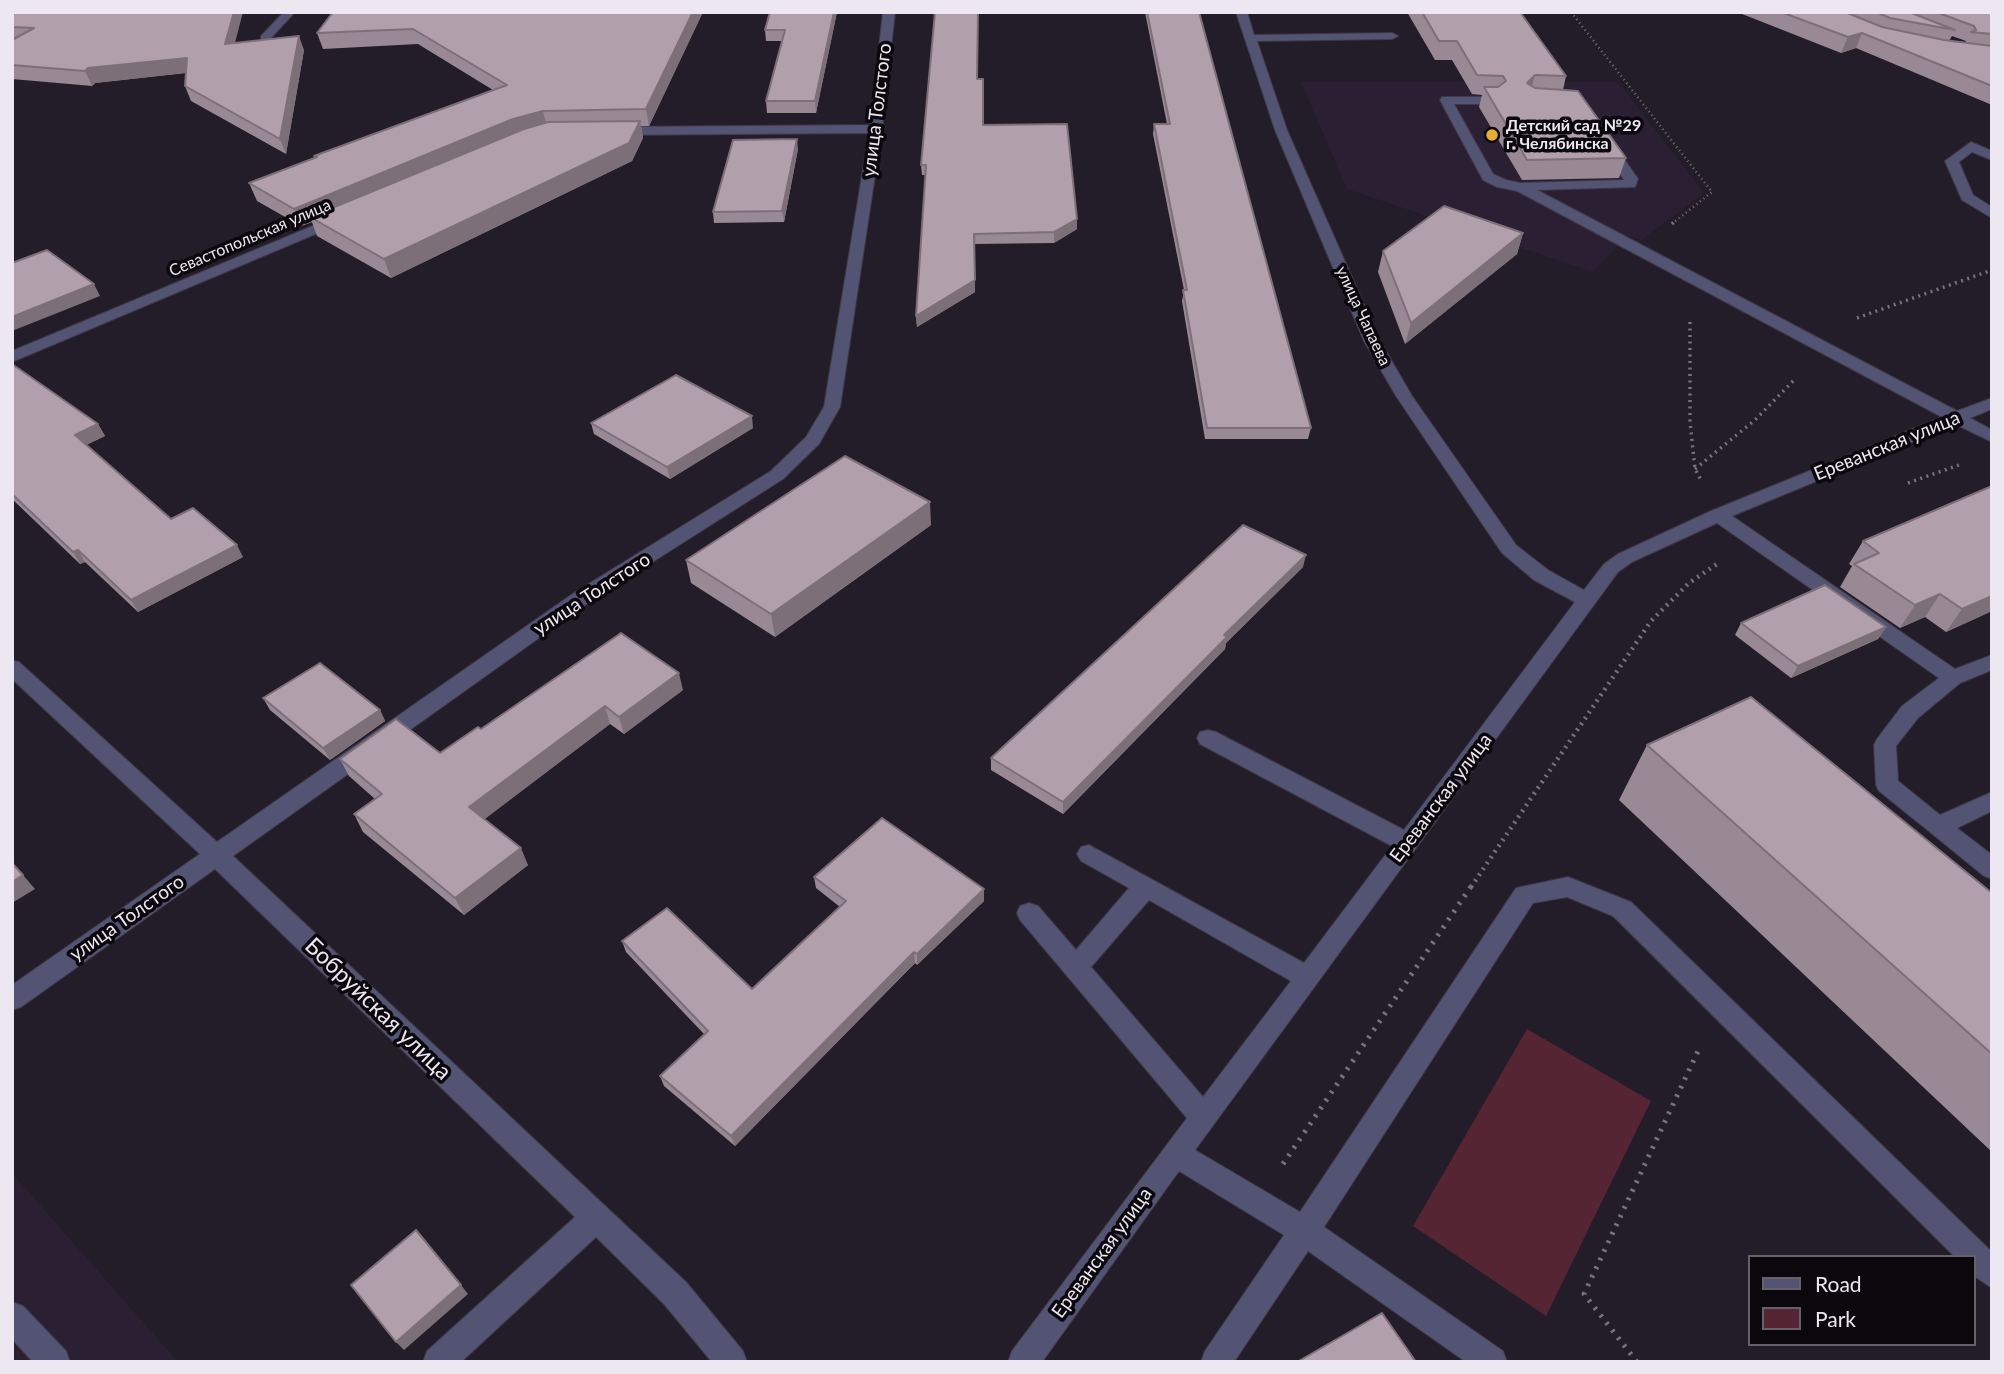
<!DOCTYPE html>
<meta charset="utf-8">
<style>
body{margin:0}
#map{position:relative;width:2004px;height:1374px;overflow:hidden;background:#231c29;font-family:Lato,sans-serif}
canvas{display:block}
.frame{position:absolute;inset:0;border:14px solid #ece7f0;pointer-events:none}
.legend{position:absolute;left:1748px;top:1255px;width:228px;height:91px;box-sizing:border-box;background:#0b080d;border:2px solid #656168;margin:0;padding:9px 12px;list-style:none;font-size:21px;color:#ece7f0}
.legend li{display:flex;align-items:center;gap:14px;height:35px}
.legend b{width:35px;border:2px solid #656168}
</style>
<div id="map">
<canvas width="2004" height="1374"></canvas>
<div class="frame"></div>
<ul class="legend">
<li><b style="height:9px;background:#535473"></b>Road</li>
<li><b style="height:19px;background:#552534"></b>Park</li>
</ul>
</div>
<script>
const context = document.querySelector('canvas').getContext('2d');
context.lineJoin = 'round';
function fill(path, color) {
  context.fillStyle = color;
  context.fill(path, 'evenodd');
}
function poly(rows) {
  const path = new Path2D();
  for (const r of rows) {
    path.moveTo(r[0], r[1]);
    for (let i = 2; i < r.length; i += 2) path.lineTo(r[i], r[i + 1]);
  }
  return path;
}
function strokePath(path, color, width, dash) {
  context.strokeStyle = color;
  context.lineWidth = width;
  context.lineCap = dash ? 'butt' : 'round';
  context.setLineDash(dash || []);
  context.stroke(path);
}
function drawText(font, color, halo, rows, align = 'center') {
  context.font = font + ' Lato,sans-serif';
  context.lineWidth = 7;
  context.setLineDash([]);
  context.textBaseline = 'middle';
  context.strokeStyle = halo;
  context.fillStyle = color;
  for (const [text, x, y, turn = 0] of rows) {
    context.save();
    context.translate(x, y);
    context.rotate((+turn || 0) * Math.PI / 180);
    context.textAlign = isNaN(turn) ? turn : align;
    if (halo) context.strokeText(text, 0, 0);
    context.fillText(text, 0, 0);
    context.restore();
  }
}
fill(poly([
 [1301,82,1618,82,1704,193,1641,240,1628,236,1593,272,1347,189],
 [12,1173,178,1362,12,1362]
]), '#2b2033');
fill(poly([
 [1527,1029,1651,1101,1546,1316,1413,1226]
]), '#552534');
const minor = poly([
 [284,12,295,12,269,40,261,40,261,36,284,12],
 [883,12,895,12,882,129,840,407,819,444,783,479,588,603,233,856,686,1282,743,1351,747,1362,712,1362,664,1304,596,1237,461,1362,423,1362,427,1351,575,1217,215,869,21,1007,12,1010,12,985,200,854,12,679,12,660,19,662,217,842,574,593,771,471,806,437,824,407,869,133,613,135,607,131,613,127,870,125,883,12],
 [1236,12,1247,12,1254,35,1392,33,1398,36,1392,39,1257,41,1287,130,1380,341,1412,396,1516,545,1548,570,1584,590,1604,564,1618,554,1711,511,1942,417,1517,191,1497,187,1483,180,1440,100,1442,97,1496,97,1498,100,1492,104,1454,104,1493,174,1506,180,1520,183,1624,180,1600,143,1601,140,1611,140,1638,179,1635,187,1537,190,1957,411,1992,398,1992,409,1970,418,1992,430,1992,442,1955,424,1732,516,1955,669,1992,655,1992,670,1960,683,1918,718,1896,746,1898,781,1940,815,1992,792,1992,811,1957,828,1992,855,1992,879,1984,876,1930,832,1879,791,1876,785,1874,745,1877,739,1902,706,1939,678,1717,523,1632,562,1618,572,1195,1150,1300,1212,1516,888,1568,877,1631,902,1992,1252,1992,1288,1974,1276,1974,1257,1955,1257,1613,916,1567,897,1533,903,1324,1227,1503,1351,1507,1362,1466,1362,1308,1251,1234,1362,1201,1362,1205,1351,1284,1235,1179,1171,1042,1362,1008,1362,1012,1351,1187,1118,1020,920,1017,913,1020,906,1029,903,1038,906,1076,950,1129,888,1081,861,1077,854,1081,847,1089,845,1304,963,1392,846,1200,744,1197,738,1200,732,1208,730,1216,732,1404,830,1575,602,1534,580,1502,553,1396,396,1364,341,1275,130,1236,12],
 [1149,900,1291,981,1203,1097,1091,967,1149,900],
 [1971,142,1992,151,1992,160,1972,152,1959,162,1973,195,1992,207,1992,218,1962,200,1945,161,1971,142],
 [339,215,344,216,344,222,12,362,12,351,339,215],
 [12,1302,23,1306,66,1351,70,1362,33,1362,12,1339,12,1302]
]);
strokePath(minor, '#3f3845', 2);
strokePath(poly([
 [1571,12,1712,192,1673,223]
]), '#78727d', 2.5, [1, 3.5]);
strokePath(poly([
 [1672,224,1675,221],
 [1857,318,1992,270],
 [1690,322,1690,422,1695,469,1701,480],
 [1695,469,1755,420,1796,378],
 [1908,483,1959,465]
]), '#78727d', 3.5, [2, 4.5]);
strokePath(poly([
 [1471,887,1651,621,1689,583,1717,564]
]), '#78727d', 4.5, [2, 5]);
strokePath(poly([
 [1283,1164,1472,885],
 [1637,1362,1584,1294,1699,1049]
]), '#78727d', 5, [2.5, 7]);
fill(minor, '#535473');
fill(poly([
 [12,12,235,43,304,50,286,154,191,101,185,86,186,73,95,83,92,86,12,79],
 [333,12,702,12,702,14,649,126,641,126,643,138,632,161,391,278,317,236,312,222,301,226,257,201,249,183,315,158,314,156,493,90,418,44,323,49,317,33],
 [837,12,816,113,767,113,766,101,782,41,766,41,765,30],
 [1145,12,1199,12,1311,428,1308,439,1205,439,1182,301,1184,290,1153,134,1154,124,1167,124],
 [1407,12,1520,12,1566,76,1563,90,1626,158,1619,178,1522,180,1479,107,1482,95,1472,94,1452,60,1435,60],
 [1737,12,1992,12,1992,105,1856,48,1841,53],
 [1952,36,1966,41,1965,43,1949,41],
 [977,79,983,125,1077,229,1054,243,974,244,975,292,917,327,916,316,926,175,922,175,921,165],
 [798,149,784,222,714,223,713,212],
 [1523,233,1517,254,1405,344,1378,272,1383,251],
 [12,364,98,424,105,436,86,445,171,519,243,557,138,612,85,562,80,564,12,499],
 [591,423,753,428,670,479,594,434],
 [1992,486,1992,611,1946,632,1925,617,1900,628,1840,587,1852,566,1849,564,1863,541],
 [931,525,775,637,691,583,686,560],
 [1303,567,1226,643,1225,649,1063,814,991,770,991,758],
 [1741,623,1886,627,1878,639,1791,678,1735,635],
 [683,690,624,734,610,724,484,819,528,865,464,915,363,832,354,814,375,799,349,776,340,759,440,753,481,729],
 [263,698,380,710,385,721,330,760,270,710],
 [1647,745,1992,893,1992,1152,1619,800],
 [814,877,984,901,917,965,915,963,735,1146,664,1086,660,1076,704,1034,626,952,622,941,752,989,840,907,816,888]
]), '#988994');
fill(poly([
 [234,12,243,12,231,58,225,44],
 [693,12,702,12,702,14,649,126,646,109],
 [834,12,837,12,816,113,815,101],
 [1862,33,1856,48,1841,53,1848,37],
 [299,36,304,50,286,154,280,139],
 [187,58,193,72,95,83,92,86,85,71,88,68],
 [1535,75,1530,94,1527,83],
 [543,111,547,127,310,217,312,222,301,226,294,209,513,119],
 [640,121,643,138,632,161,391,278,384,259],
 [797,139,798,149,784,222,782,211],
 [1077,219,1077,229,1054,243,1054,232],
 [1523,233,1517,254,1405,344,1411,323],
 [975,280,975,292,917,327,916,316],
 [94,284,100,296,12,331,12,317],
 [752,416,753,428,670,479,667,467],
 [98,424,105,436,82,447,75,435],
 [930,502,931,525,775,637,771,614],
 [237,545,243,557,138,612,131,600],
 [78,550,85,562,80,564,73,552],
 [1306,555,1303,567,1226,643,1225,649,1063,814,1063,802,1224,635],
 [1940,594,1925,617,1900,628,1915,605],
 [1992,596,1992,611,1946,632,1962,609],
 [1886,627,1878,639,1791,678,1798,666],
 [679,673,683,690,624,734,619,717],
 [605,706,610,724,477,825,469,807],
 [380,710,385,721,330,760,323,748],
 [521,848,528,865,464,915,455,898],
 [23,875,35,889,12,903,12,882],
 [984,889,984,901,917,965,917,954],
 [914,952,915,963,735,1146,731,1136],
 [461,1285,468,1294,404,1350,396,1342]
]), '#7c6f78');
const building = poly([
 [12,12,234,12,225,44,299,36,280,139,185,86,187,58,88,68,85,71,12,65,12,40,34,28,12,27,12,12],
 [333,12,693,12,646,109,543,111,513,119,294,209,249,183,317,157,314,156,507,85,413,29,317,33,333,12],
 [770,12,834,12,815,101,766,101,785,30,765,30,770,12],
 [935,12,978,12,977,79,983,79,983,125,1067,124,1077,219,1054,232,974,234,975,280,916,316,926,165,921,165,935,12],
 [1147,12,1199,12,1311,428,1207,428,1183,290,1187,290,1154,124,1170,124,1147,12],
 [1422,12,1520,12,1566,76,1535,75,1527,83,1535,88,1578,91,1626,158,1527,160,1484,87,1498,87,1506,81,1503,76,1477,75,1457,41,1439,41,1422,12],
 [1781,12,1845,12,1882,27,1944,40,1992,46,1992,86,1862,33,1848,37,1781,12],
 [1876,12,1909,12,1955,30,1890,18,1876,12],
 [1936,12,1992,12,1992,34,1971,32,1976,30,1974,26,1936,12],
 [640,121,629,143,384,259,310,217,524,129,548,122,640,121],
 [797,139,782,211,713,212,733,140,797,139],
 [1444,206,1523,233,1411,323,1383,251,1444,206],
 [47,250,94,284,12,317,12,263,47,250],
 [12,364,98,424,75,435,171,519,193,508,237,545,131,600,78,550,73,552,12,494,12,364],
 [676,375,752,416,667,467,591,423,676,375],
 [845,456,930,502,771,614,686,560,845,456],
 [1992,486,1992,596,1962,609,1940,594,1915,605,1854,564,1879,553,1863,541,1992,486],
 [1243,525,1306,555,1224,635,1227,637,1063,802,991,758,1243,525],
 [1825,585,1886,627,1798,666,1741,623,1825,585],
 [621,633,679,673,619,717,605,706,469,807,521,848,455,898,354,814,382,794,340,759,396,719,440,753,478,727,481,729,621,633],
 [320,663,380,710,323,748,263,698,320,663],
 [1751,697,1992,893,1992,1054,1647,745,1751,697],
 [882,818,984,889,917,954,914,952,731,1136,660,1076,708,1031,622,941,667,908,752,989,846,901,814,877,882,818],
 [12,863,23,875,12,882,12,863],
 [416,1230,461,1285,396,1342,351,1285,416,1230],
 [1382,1313,1416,1362,1297,1362,1382,1313]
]);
fill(building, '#b19fac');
strokePath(building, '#7c6f78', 2);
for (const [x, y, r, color] of [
 [1492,135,7,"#e7ac36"]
]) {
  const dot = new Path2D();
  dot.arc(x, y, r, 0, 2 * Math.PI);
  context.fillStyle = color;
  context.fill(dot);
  strokePath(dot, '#0b080d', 2.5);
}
drawText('bold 16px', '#ece7f0', '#0b080d', [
 ["Детский сад №29",1506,126],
 ["г. Челябинска",1506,144]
], 'left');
drawText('16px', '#ece7f0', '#0b080d', [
 ["Севастопольская улица",250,238,-23],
 ["улица Чапаева",1363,316,65]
]);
drawText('19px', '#ece7f0', '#0b080d', [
 ["улица Толстого",877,110,-83],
 ["Ереванская улица",1887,446,-22],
 ["улица Толстого",592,594,-33],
 ["Ереванская улица",1441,798,-53],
 ["улица Толстого",127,918,-35],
 ["Ереванская улица",1102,1253,-54]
]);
drawText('23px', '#ece7f0', '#0b080d', [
 ["Бобруйская улица",378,1009,44]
]);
</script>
